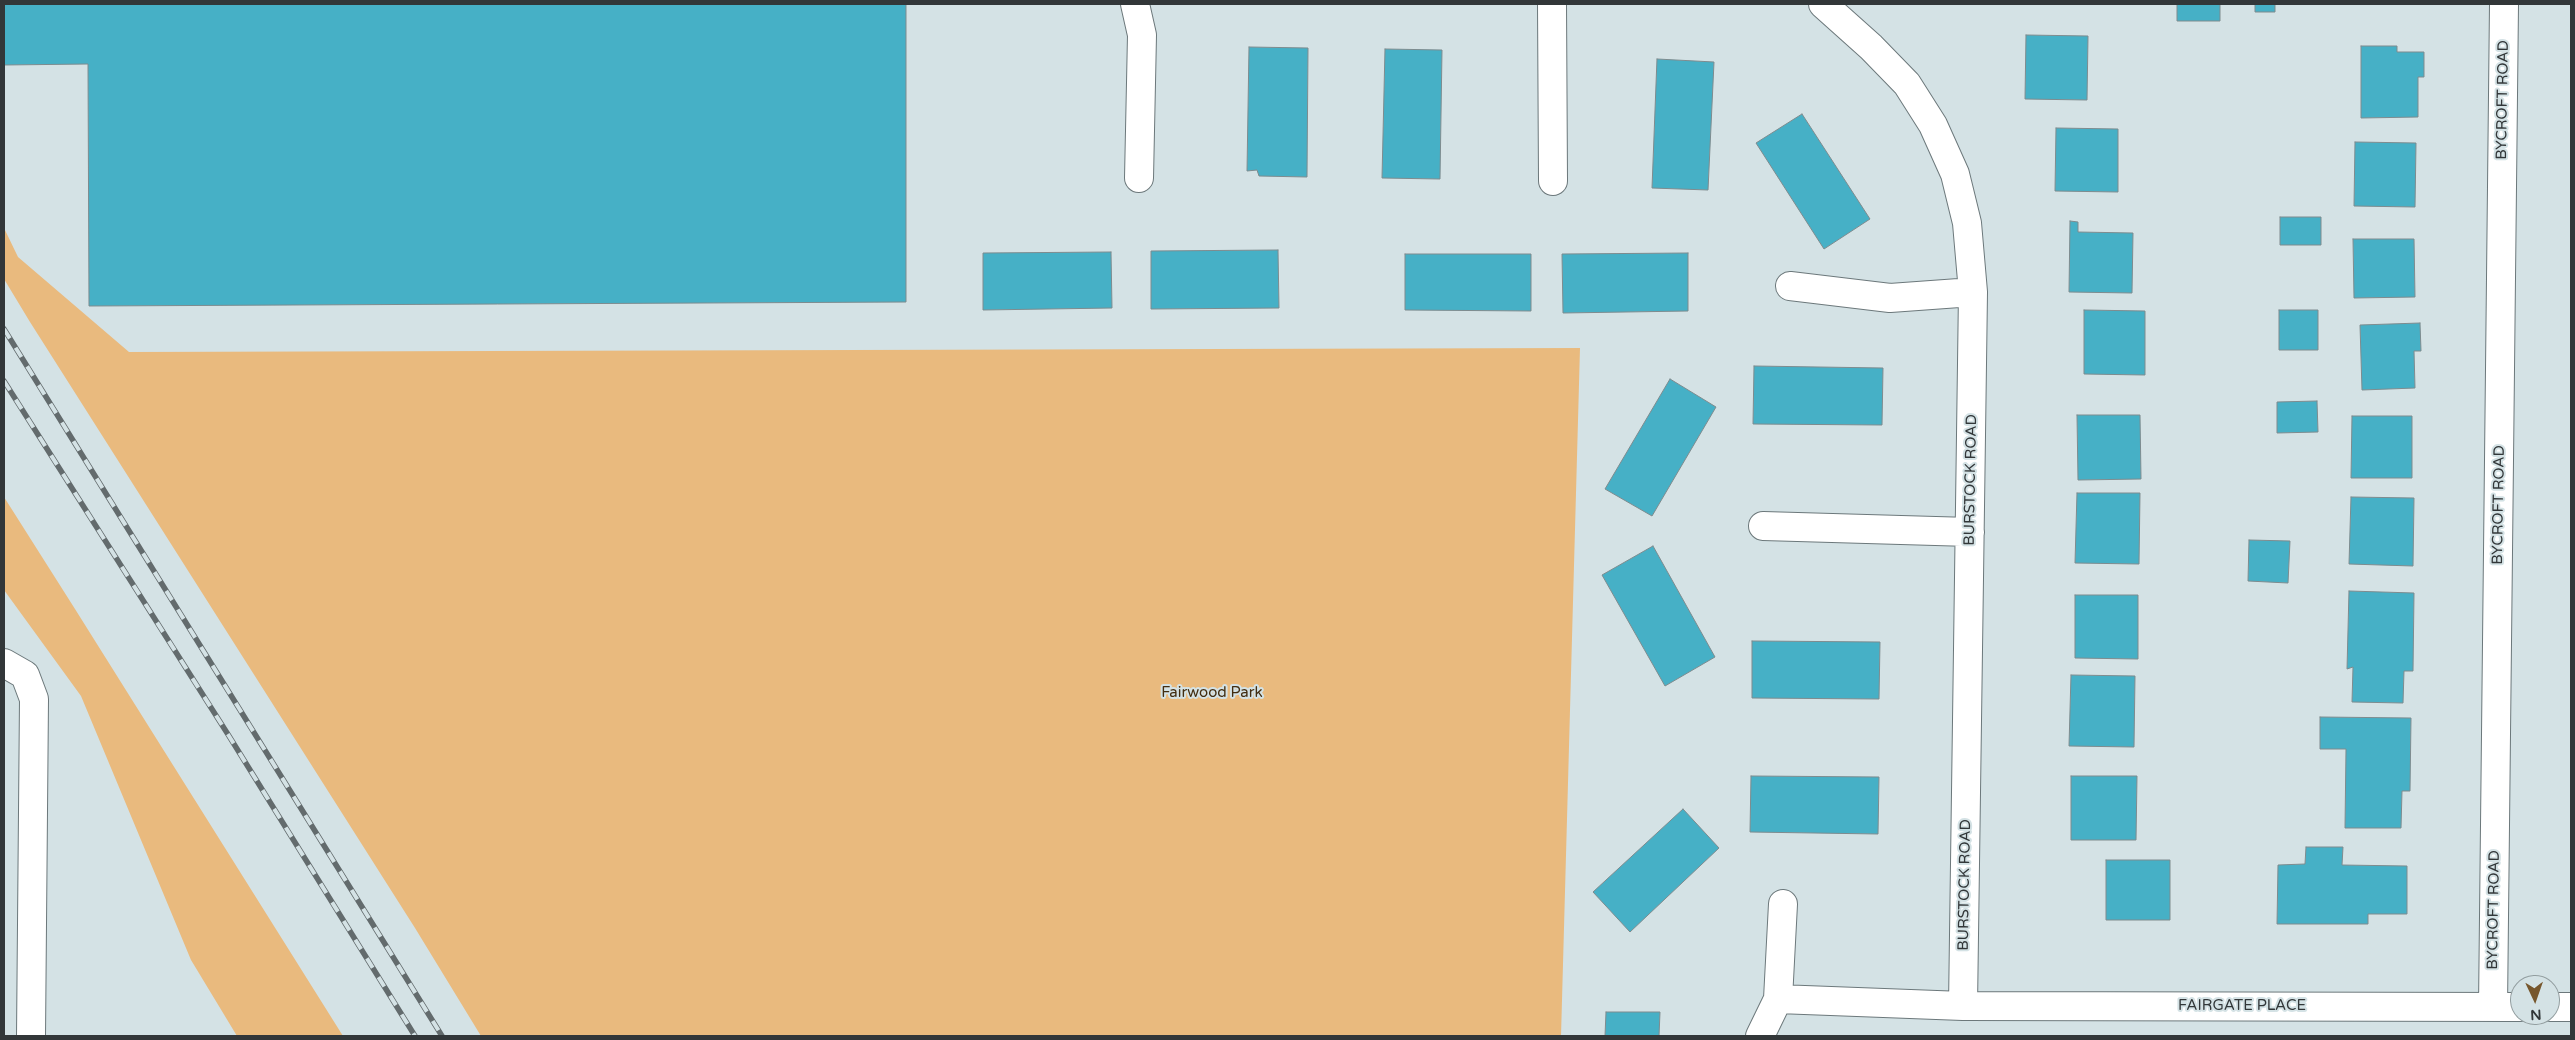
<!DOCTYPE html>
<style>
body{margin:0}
#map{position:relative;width:2575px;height:1040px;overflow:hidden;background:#d4e2e5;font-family:"Varela Round",sans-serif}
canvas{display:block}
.frame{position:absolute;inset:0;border:5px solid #323739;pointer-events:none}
.north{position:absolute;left:2510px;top:975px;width:50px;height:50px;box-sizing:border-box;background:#d4e2e5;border:1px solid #939ea0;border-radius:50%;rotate:177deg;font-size:14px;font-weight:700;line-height:20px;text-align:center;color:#323739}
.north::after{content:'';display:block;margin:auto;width:18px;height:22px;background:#77572d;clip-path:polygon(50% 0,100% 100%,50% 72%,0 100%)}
</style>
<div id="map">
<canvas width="2575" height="1040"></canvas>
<div class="frame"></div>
<div class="north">N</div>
</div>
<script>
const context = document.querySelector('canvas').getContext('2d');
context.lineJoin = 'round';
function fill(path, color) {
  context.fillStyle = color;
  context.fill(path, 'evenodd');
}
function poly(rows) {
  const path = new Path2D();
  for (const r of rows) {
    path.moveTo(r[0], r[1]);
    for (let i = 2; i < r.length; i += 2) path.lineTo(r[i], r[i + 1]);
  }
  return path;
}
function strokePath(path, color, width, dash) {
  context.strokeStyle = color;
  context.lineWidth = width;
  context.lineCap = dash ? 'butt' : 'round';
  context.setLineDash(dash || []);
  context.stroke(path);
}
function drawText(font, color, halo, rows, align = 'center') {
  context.font = font + ' "Varela Round",sans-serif';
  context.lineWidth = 4;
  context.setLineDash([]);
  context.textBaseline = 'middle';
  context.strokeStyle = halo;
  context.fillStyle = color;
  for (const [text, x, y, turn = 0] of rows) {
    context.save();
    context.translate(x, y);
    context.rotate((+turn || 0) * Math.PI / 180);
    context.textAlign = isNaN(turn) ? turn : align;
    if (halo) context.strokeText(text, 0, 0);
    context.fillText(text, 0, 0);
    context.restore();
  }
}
fill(poly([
 [4,228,18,257,129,352,1580,348,1561,1036,481,1036,415,928,30,322,4,279],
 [4,497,75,609,343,1036,237,1036,191,960,81,696,4,590]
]), '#e9ba7e');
const building = poly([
 [4,4,906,4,906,302,89,306,88,64,4,65,4,4],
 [2177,4,2220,4,2220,21,2177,21,2177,4],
 [2255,4,2275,4,2275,12,2255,12,2255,4],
 [2026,35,2088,36,2087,100,2025,99,2026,35],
 [2361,46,2397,46,2397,52,2424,52,2424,77,2418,77,2418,117,2361,118,2361,46],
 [1249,47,1308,48,1307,177,1259,176,1257,170,1247,171,1249,47],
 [1385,49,1442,50,1440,179,1382,178,1385,49],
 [1657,59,1714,62,1708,190,1652,188,1657,59],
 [1802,114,1870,219,1824,249,1756,143,1802,114],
 [2056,128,2118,129,2118,192,2055,191,2056,128],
 [2355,142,2416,143,2415,207,2354,206,2355,142],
 [2280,217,2321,217,2321,245,2280,245,2280,217],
 [2070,221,2078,222,2078,232,2133,233,2132,293,2069,292,2070,221],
 [2353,239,2414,239,2415,297,2354,298,2353,239],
 [1278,250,1279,308,1151,309,1151,251,1278,250],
 [1111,252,1112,308,983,310,983,253,1111,252],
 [1688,253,1688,311,1563,313,1562,254,1688,253],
 [1405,254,1531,254,1531,311,1405,310,1405,254],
 [2084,310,2145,311,2145,375,2084,374,2084,310],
 [2279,310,2318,310,2318,350,2279,350,2279,310],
 [2420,323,2421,351,2414,351,2415,388,2362,390,2360,325,2420,323],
 [1754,366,1883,368,1882,425,1753,424,1754,366],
 [1670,379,1716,407,1652,516,1605,489,1670,379],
 [2317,401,2318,432,2277,433,2277,402,2317,401],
 [2077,415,2140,415,2141,479,2078,480,2077,415],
 [2352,416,2412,416,2412,478,2351,478,2352,416],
 [2077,493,2140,493,2139,564,2075,563,2077,493],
 [2351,497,2414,498,2413,566,2349,564,2351,497],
 [2249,540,2290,541,2288,583,2248,581,2249,540],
 [1653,546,1715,657,1665,686,1602,575,1653,546],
 [2349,591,2414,593,2413,671,2404,671,2403,703,2352,702,2353,667,2347,669,2349,591],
 [2075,595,2138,595,2138,659,2075,658,2075,595],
 [1752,641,1880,642,1879,699,1752,698,1752,641],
 [2071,675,2135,676,2134,747,2069,746,2071,675],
 [2320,717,2411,718,2410,791,2402,791,2401,828,2345,828,2346,749,2320,749,2320,717],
 [1751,776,1879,777,1878,834,1750,832,1751,776],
 [2071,776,2137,776,2136,840,2071,840,2071,776],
 [1683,809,1719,848,1630,932,1593,892,1683,809],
 [2306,847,2343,847,2342,865,2407,866,2407,914,2368,914,2368,924,2277,924,2278,865,2305,864,2306,847],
 [2106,860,2170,860,2170,920,2106,920,2106,860],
 [1606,1012,1660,1012,1659,1036,1605,1036,1606,1012]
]);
fill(building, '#46b0c6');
strokePath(building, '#7e8b8e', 1);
const minor = poly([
 [1135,4,1142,35,1139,178],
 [1552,4,1553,181],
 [1823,4,1871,47,1907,84,1933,125,1955,174,1967,223,1973,292,1963,1006],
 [1790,286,1890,298,1973,292],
 [1763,526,1970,532],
 [4,663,25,675,34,699,31,1036],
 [1783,904,1778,999,1963,1006,2520,1007],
 [2493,1007,2504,4],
 [2550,1007,2571,1007],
 [1760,1036,1778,999]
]);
strokePath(minor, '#6c787b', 30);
strokePath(minor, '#fff', 28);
const rail = poly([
 [4,329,442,1036],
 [4,381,229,736,415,1036]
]);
strokePath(rail, '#636b6d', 5.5);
strokePath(rail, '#d4e2e5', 4, [11]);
drawText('15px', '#323739', '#d4e2e5', [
 ["BYCROFT ROAD",2503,100,-89],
 ["BURSTOCK ROAD",1971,480,-89],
 ["BYCROFT ROAD",2499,505,-89],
 ["BURSTOCK ROAD",1965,885,-89],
 ["BYCROFT ROAD",2494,910,-89],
 ["FAIRGATE PLACE",2242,1006]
]);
drawText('15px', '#422d10', '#d4e2e5', [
 ["Fairwood Park",1212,693]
]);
</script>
